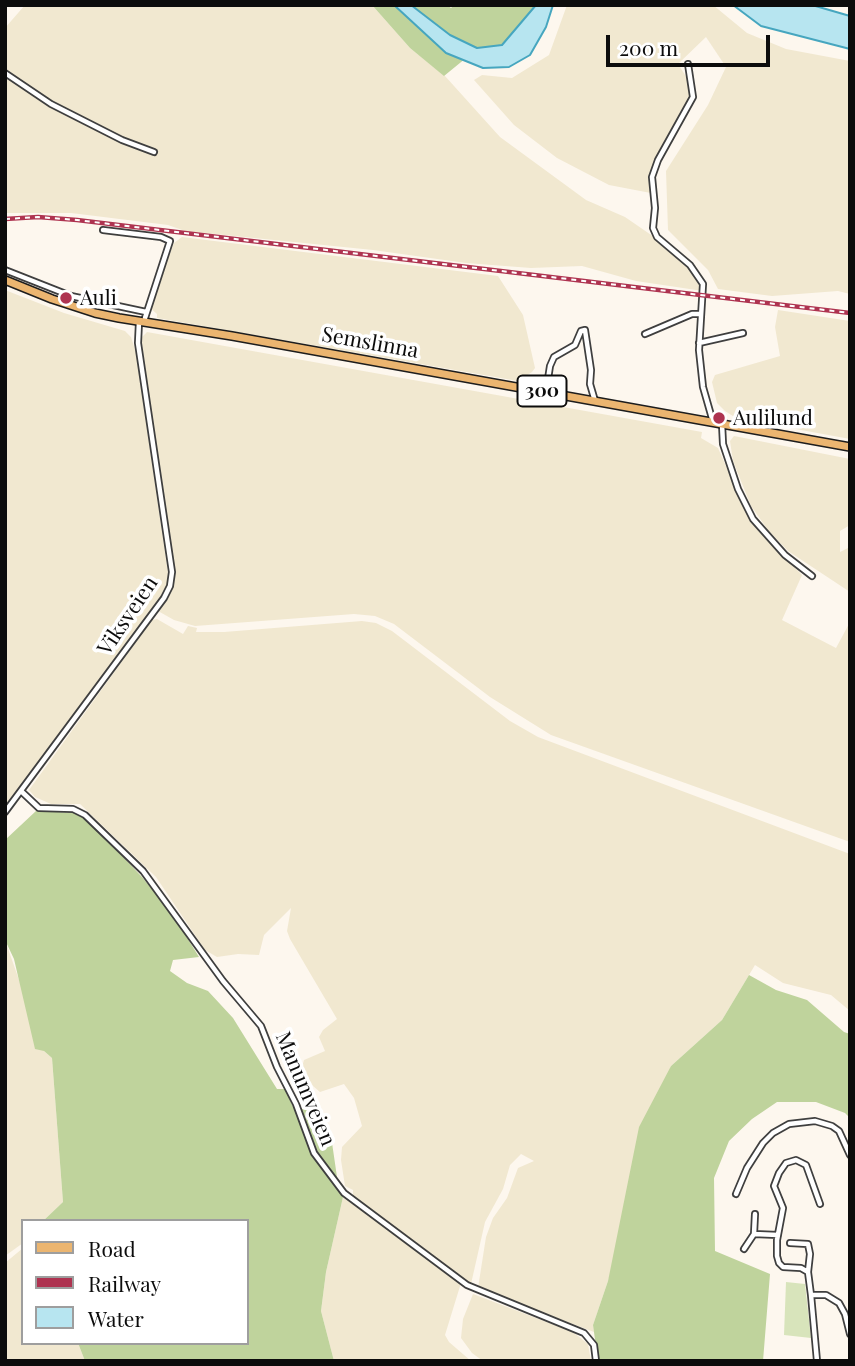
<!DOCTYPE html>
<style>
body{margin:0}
#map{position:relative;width:855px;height:1366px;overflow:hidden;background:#fdf7ee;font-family:"Playfair Display",serif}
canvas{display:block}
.frame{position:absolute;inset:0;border:7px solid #0c0c0c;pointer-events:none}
.legend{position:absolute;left:21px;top:1219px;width:228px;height:126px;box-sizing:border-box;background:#fff;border:2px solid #9e9e9e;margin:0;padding:9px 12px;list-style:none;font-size:21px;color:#0c0c0c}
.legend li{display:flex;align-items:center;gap:14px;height:35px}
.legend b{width:35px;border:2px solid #9e9e9e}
.scale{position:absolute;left:606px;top:35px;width:164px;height:32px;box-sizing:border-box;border:4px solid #0c0c0c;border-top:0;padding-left:9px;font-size:21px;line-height:24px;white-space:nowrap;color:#0c0c0c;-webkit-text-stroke:5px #fff;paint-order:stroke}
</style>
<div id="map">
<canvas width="855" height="1366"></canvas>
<div class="frame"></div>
<ul class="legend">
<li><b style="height:9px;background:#ebb570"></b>Road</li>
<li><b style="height:9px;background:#ae3350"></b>Railway</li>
<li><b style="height:19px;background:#b7e5f0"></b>Water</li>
</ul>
<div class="scale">200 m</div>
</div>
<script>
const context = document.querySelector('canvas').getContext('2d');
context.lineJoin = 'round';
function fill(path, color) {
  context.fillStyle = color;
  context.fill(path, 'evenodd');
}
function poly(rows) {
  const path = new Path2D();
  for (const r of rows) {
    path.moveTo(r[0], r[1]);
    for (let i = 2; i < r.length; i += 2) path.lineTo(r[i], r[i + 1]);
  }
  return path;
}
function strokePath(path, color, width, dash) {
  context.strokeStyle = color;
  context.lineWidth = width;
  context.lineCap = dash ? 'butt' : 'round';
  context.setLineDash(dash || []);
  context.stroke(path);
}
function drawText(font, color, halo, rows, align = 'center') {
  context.font = font + ' "Playfair Display",serif';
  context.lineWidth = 7;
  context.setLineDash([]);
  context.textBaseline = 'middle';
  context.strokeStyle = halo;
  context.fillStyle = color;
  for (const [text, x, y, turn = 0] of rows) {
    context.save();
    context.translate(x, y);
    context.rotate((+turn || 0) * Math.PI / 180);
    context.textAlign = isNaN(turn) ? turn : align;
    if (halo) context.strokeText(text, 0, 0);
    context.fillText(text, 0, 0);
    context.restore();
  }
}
fill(poly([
 [25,5,372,5,410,48,445,76,500,137,586,200,625,217,657,239,702,275,703,291,636,281,582,266,531,268,466,263,373,250,185,231,168,225,71,213,5,213,5,28],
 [567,5,713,5,747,33,786,49,850,61,850,294,838,291,772,296,718,289,708,270,668,230,666,171,708,105,726,67,706,37,678,64,694,89,688,108,656,168,656,194,609,185,557,158,514,125,474,80,482,75,512,78,549,55],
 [182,237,498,276,523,315,535,368,532,372,518,381,157,318,157,314,149,307,174,243],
 [5,290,64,313,125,331,131,337,136,353,169,580,163,594,5,807],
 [778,310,850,321,850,439,736,418,725,411,717,403,712,382,715,375,780,356,775,327],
 [147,332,702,432,701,438,718,448,744,507,763,535,802,575,782,620,836,648,850,622,850,842,551,735,490,697,394,624,375,616,354,614,195,626,174,620,158,611,173,588,174,575,142,344,142,337],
 [734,436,850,459,850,525,840,531,840,552,850,547,850,592,788,551,768,530,751,506,733,461,730,441],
 [157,619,183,634,188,626,197,628,196,632,224,632,362,621,376,623,392,631,510,721,538,737,850,854,850,1011,831,995,783,983,755,965,722,1020,671,1066,608,1281,593,1325,594,1332,478,1288,486,1237,493,1218,507,1198,518,1168,534,1161,521,1154,510,1165,503,1189,485,1222,471,1284,353,1197,353,1190,345,1186,341,1160,342,1147,362,1126,354,1098,344,1084,320,1092,313,1086,302,1067,304,1060,325,1051,319,1037,323,1030,337,1019,290,939,287,931,291,908,264,935,259,955,238,954,217,957,205,950,156,877,80,804,51,804,35,797,29,790,152,620],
 [5,940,44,1051,52,1058,63,1202,43,1221,23,1221,23,1243,5,1256],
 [343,1197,461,1283,445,1335,449,1342,471,1361,334,1361,321,1311,326,1272],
 [23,1248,23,1343,78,1343,85,1361,5,1361,5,1263],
 [473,1294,573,1332,588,1344,591,1361,483,1361,472,1353,461,1338,463,1319]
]), '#f1e8d0');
fill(poly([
 [786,1282,805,1284,811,1338,784,1335]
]), '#d8e4bb');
fill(poly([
 [372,5,447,5,451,8,454,5,536,5,502,45,477,49,444,76,410,48],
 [36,811,76,813,89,821,142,877,173,915,199,957,173,960,170,971,187,983,208,991,233,1018,277,1089,285,1089,293,1107,316,1112,330,1129,337,1177,343,1197,326,1272,321,1311,334,1361,85,1361,78,1343,247,1343,247,1221,43,1221,63,1202,52,1058,44,1051,35,1049,14,959,5,940,5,840],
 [749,975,776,990,807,1000,844,1032,850,1034,850,1118,845,1113,816,1102,777,1102,752,1119,729,1141,714,1178,715,1251,770,1274,763,1361,598,1361,593,1325,608,1281,639,1127,671,1066,722,1020]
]), '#bfd39c');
const water = poly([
 [394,5,411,5,450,35,477,48,502,45,536,5,553,5,546,27,530,55,509,67,483,68,446,53,394,5],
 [733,5,812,5,850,16,850,49,761,26,733,5]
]);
fill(water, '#b7e5f0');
strokePath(water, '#46a6bf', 2);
const street = poly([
 [688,64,693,97,658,160,652,177,655,208,653,228,657,237,690,265,703,284,699,350,703,387,713,422],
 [5,73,51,104,122,140,154,152],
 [103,230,161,237,170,241,145,318],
 [5,270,71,296,146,312],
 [645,334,692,314,701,314],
 [699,343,743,333],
 [546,392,550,366,554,357,575,345,581,331,585,330,591,370,590,384,595,401],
 [722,424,723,444,738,489,753,519,785,555,812,576],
 [21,791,39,808,73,809,85,815,143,871,223,981,261,1026,277,1067,296,1104,314,1153,344,1193,467,1285,584,1333,594,1345,596,1361],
 [5,812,164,598,170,586,172,572,138,343,139,322],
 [736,1194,747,1168,763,1143,773,1133,789,1124,815,1121,832,1126,839,1131,850,1155],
 [820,1204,806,1165,796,1160,786,1163,779,1173,774,1186,783,1208,777,1240,777,1256,779,1263,783,1267,801,1268,808,1272,811,1295,826,1295,839,1303,845,1314,850,1334],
 [754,1234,778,1235],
 [790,1243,808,1244,810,1254,808,1272],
 [744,1249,754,1234,755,1214],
 [811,1295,817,1361]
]);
const primary = poly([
 [5,280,52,299,95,313,119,318,232,336,850,447]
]);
strokePath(street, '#3f3f3f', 8);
strokePath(primary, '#1d1d1d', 10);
strokePath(street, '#fff', 4.5);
strokePath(primary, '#ebb570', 7);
const rail = poly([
 [5,219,38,217,77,220,850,313]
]);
strokePath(rail, '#ae3350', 4.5);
strokePath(rail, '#fff', 2, [5]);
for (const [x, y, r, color] of [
 [66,298,7,"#ae3350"],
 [719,418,7,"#ae3350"]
]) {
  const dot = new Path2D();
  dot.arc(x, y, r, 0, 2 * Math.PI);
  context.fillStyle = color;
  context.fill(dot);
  strokePath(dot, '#fff', 2.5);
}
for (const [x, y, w] of [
 [542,391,49]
]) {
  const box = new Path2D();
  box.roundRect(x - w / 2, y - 15.5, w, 31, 5);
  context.fillStyle = '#fff';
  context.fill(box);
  strokePath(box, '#0c0c0c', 2);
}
drawText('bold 19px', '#0c0c0c', null, [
 ["300",542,391]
]);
drawText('21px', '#0c0c0c', '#fff', [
 ["Auli",80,298],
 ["Aulilund",733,418]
], 'left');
drawText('21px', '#0c0c0c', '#fff', [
 ["Semslinna",370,343,10],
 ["Viksveien",128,616,-56],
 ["Manumveien",305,1089,67]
]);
</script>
